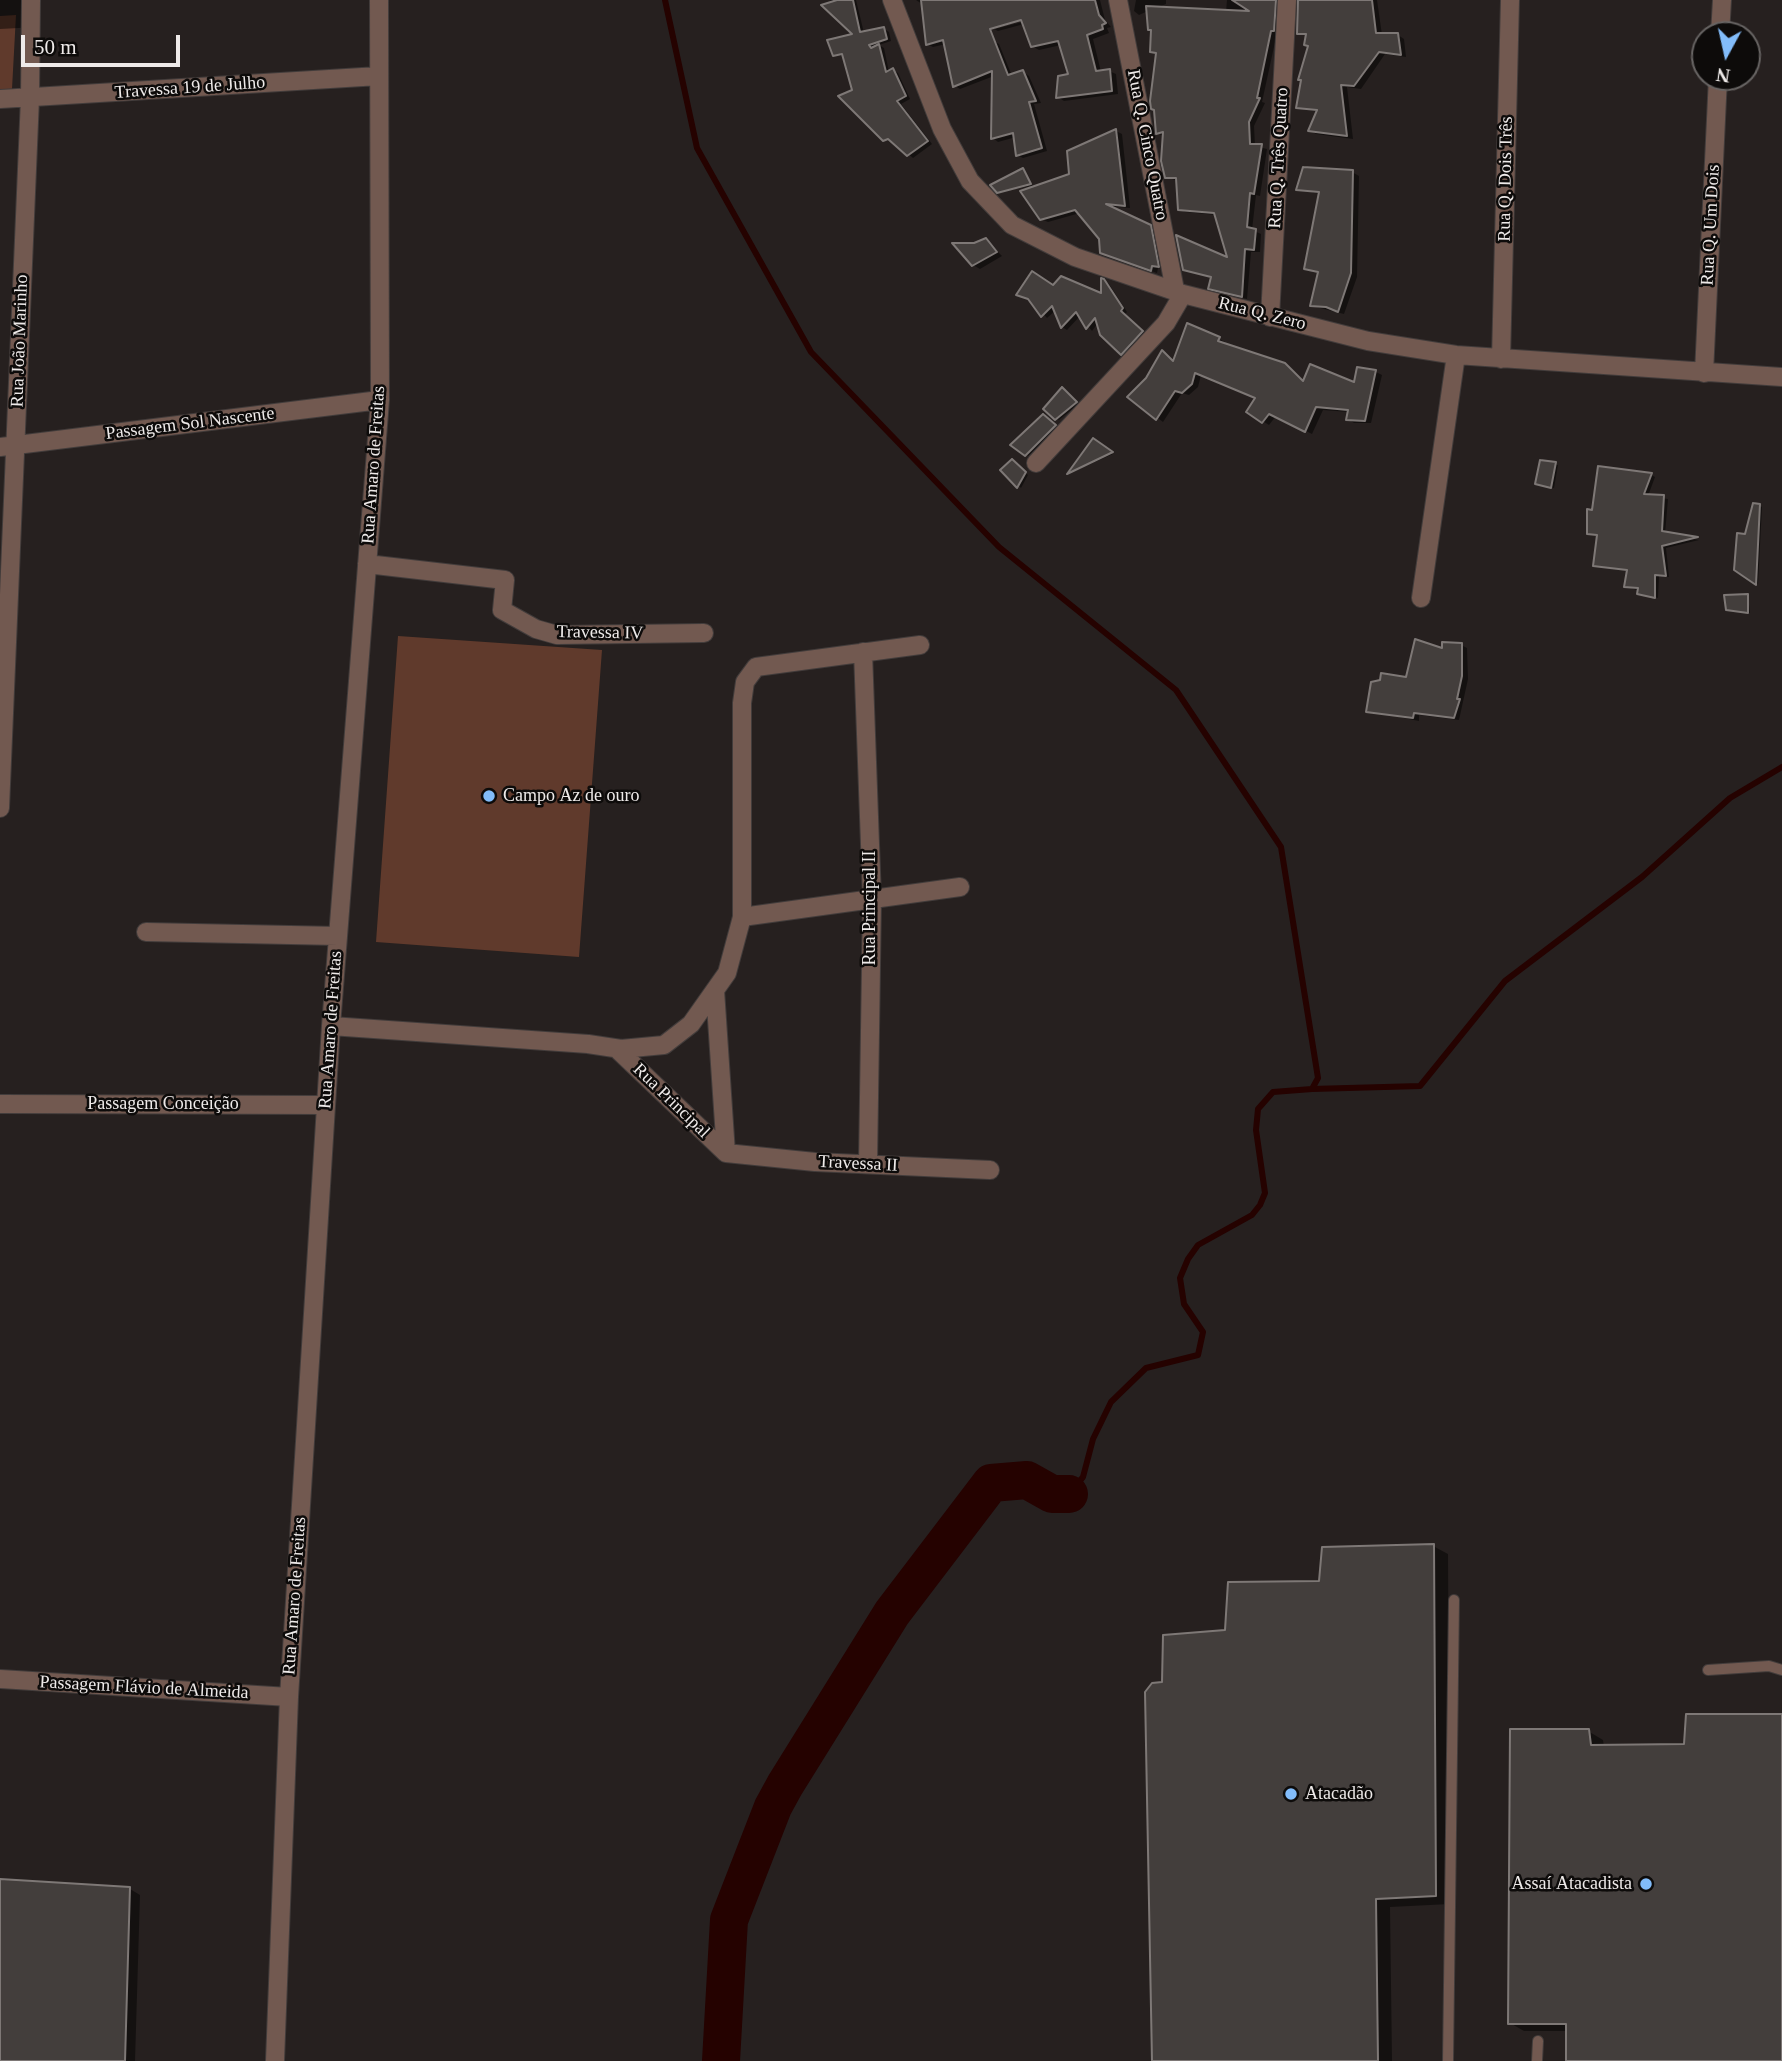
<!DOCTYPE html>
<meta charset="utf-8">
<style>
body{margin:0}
#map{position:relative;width:1782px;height:2061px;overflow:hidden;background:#26201f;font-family:Georgia,serif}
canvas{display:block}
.north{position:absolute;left:1691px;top:21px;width:70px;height:70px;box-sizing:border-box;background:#0d0b0a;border:2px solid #676463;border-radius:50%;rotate:188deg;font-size:19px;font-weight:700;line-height:28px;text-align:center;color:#eeeae9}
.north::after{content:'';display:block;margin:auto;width:24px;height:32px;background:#82bcfa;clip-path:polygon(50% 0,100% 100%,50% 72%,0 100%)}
.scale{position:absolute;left:21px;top:35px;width:159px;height:32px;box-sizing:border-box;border:4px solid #eeeae9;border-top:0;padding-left:9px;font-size:21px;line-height:24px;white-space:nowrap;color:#eeeae9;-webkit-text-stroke:5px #0d0b0a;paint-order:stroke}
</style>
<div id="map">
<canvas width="1782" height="2061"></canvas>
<div class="north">N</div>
<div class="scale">50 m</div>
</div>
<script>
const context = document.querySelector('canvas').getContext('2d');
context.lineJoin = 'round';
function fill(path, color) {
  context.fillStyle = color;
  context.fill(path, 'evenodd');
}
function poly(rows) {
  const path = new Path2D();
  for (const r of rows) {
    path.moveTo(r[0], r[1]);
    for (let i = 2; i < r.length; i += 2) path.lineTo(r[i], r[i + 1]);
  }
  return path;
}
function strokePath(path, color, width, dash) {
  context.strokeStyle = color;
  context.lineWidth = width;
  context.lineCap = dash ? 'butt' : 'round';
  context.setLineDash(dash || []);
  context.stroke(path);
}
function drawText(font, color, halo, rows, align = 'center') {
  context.font = font + ' Georgia,serif';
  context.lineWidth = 5;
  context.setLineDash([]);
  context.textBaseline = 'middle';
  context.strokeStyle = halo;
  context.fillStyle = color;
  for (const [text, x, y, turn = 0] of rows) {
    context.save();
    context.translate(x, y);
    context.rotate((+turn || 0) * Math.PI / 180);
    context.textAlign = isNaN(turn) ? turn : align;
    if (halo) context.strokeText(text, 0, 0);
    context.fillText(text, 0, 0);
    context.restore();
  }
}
fill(poly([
 [16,15,12,89,0,89,0,16],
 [398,636,602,650,579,957,376,942]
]), '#603a2c');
fill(poly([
 [0,0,38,0,37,27,0,29],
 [830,0,856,0,864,33,884,29,889,32,891,41,879,45,884,48,889,72,893,70,898,73,910,99,901,104,932,144,913,158,893,141,884,140,854,91,845,56,835,55,855,35],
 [967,0,995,54,995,42,999,44,1012,76,1023,72,1029,76,1041,103,1034,104,1047,151,1023,158,1017,155,1016,137,998,142,993,138,994,76,960,89,955,86,946,44,933,47,927,44,922,4,916,0],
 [1007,0,1100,0,1105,20,1111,27,1107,28,1109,33,1093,39,1101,72,1109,71,1116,74,1118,94,1064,101,1058,97,1071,76,1061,45,1039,50,1032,46,1024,24,998,31,992,28],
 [1029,16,1030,20,995,29,995,26],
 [1136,0,1166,0,1166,4,1154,9,1226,12,1227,0,1265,0,1274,16,1280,19,1262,102,1265,103,1254,126,1255,146,1267,149,1260,196,1256,195,1252,230,1261,234,1260,252,1251,252,1247,299,1216,291,1210,288,1212,278,1184,269,1230,260,1217,215,1185,212,1179,209,1178,181,1166,177,1165,137,1158,133,1158,55,1152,51,1153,31,1148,11,1139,15,1134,11],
 [1313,0,1377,0,1382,35,1398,35,1404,39,1406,57,1385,54,1361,89,1347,87,1353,139,1316,134,1310,130,1318,112,1298,107,1309,47,1307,35,1304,33],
 [1116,131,1122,134,1130,208,1106,206,1156,230,1164,269,1158,268,1157,273,1101,252,1101,238,1080,213,1048,222,1041,219,1031,186,999,192,1023,170,1034,188,1070,176,1069,152],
 [1352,172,1359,176,1357,277,1344,314,1312,306,1320,273,1306,268,1320,194,1298,189],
 [986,240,1002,256,980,269,973,265,975,245],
 [1103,280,1109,284,1127,312,1125,314,1147,335,1127,356,1098,323,1092,331,1080,316,1067,330,1062,327,1056,310,1047,318,1031,300,1018,295,1054,287,1103,296],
 [1188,325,1219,339,1225,342,1224,345,1285,365,1304,382,1355,384,1359,369,1376,372,1382,375,1371,423,1354,423,1348,419,1349,412,1323,410,1312,434,1276,416,1269,425,1248,412,1257,398,1201,375,1198,387,1189,395,1182,393,1163,422,1130,397,1148,379,1163,352,1175,362],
 [1065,391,1078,404,1059,420,1056,419],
 [1046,418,1058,427,1028,456,1026,454],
 [1093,440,1113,454,1070,473],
 [1541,462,1558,465,1554,488,1540,484],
 [1015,463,1028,475,1021,488,1003,470],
 [1651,475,1655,477,1648,496,1668,499,1665,534,1699,540,1666,548,1669,577,1659,576,1658,598,1626,586,1628,571,1595,565,1599,536,1589,533,1594,512],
 [1759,505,1762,507,1758,584,1736,569],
 [1748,596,1750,613,1730,610],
 [1461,645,1467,648,1468,679,1459,720,1419,715,1419,721,1368,711,1444,651],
 [1433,1546,1448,1554,1450,1904,1390,1907,1392,2061,1154,2061,1164,1683,1226,1632],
 [1782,1716,1782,2061,1567,2061,1567,2031,1524,2031,1510,2023,1588,1731,1603,1740,1604,1747,1686,1745],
 [0,1881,130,1889,140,1895,135,2061,0,2061]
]), '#0007');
strokePath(poly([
 [665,0,697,148,811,352,999,547,1176,690,1281,847,1318,1078,1312,1089,1273,1092,1258,1109,1256,1130,1265,1193,1260,1205,1252,1215,1198,1245,1188,1259,1180,1278,1184,1304,1203,1332,1198,1355,1146,1368,1111,1402,1093,1439,1083,1477,1069,1494],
 [1312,1089,1420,1086,1505,981,1642,877,1730,798,1782,767]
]), '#250200', 6);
strokePath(poly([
 [721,2061,729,1920,773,1807,785,1785,892,1613,991,1483,1027,1480,1052,1494,1069,1494]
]), '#250200', 38);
const building = poly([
 [837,0,853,0,860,32,884,27,887,39,869,45,871,48,879,44,886,72,893,68,906,96,897,101,928,141,907,156,888,139,883,141,838,96,852,90,842,54,833,56,827,40,852,34,821,5,837,0],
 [921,0,1095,0,1099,15,1106,23,1102,25,1103,29,1087,35,1096,71,1110,69,1112,91,1056,98,1058,76,1068,74,1058,41,1031,47,1021,20,990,29,1008,75,1023,70,1036,101,1029,102,1042,148,1016,156,1013,133,991,139,992,71,953,87,943,40,926,45,921,0],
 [1232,0,1276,0,1274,31,1271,31,1257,98,1260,98,1249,122,1250,144,1262,144,1254,194,1250,193,1247,227,1256,229,1254,250,1245,249,1242,297,1208,289,1211,277,1183,270,1176,235,1227,257,1214,213,1178,210,1176,178,1165,178,1161,161,1163,132,1156,134,1154,110,1151,109,1150,101,1156,53,1150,52,1151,30,1148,30,1146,6,1249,11,1232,0],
 [1298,0,1372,0,1376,33,1398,33,1401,55,1379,52,1354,86,1341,85,1347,136,1308,131,1317,110,1296,108,1301,80,1298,80,1308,46,1304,45,1306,34,1297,34,1298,0],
 [1116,129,1125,206,1106,204,1151,225,1159,267,1152,266,1151,271,1100,253,1099,239,1075,210,1040,220,1020,191,1069,174,1067,151,1116,129],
 [1303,167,1353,170,1351,273,1338,312,1326,307,1310,306,1318,272,1304,269,1319,192,1296,190,1303,167],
 [1023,168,1031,184,997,193,990,185,1023,168],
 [986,238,997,252,972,266,952,243,974,243,986,238],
 [1032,271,1053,285,1061,276,1101,293,1101,278,1104,279,1123,308,1121,311,1143,331,1121,355,1100,335,1095,318,1086,329,1076,312,1061,328,1052,306,1041,317,1028,299,1016,295,1032,271],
 [1187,323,1220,337,1218,341,1285,363,1303,381,1310,364,1354,382,1357,367,1376,370,1365,421,1346,420,1348,410,1316,407,1305,432,1269,414,1262,423,1246,412,1255,398,1195,373,1192,384,1182,393,1175,391,1156,420,1127,397,1146,378,1162,350,1173,361,1187,323],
 [1062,387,1077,402,1055,420,1043,409,1062,387],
 [1043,414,1056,425,1025,456,1010,445,1043,414],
 [1093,438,1113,452,1067,474,1093,438],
 [1012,459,1026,472,1017,488,1000,470,1012,459],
 [1540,460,1556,462,1551,488,1535,484,1540,460],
 [1598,466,1652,473,1644,494,1664,495,1662,531,1698,537,1662,546,1666,576,1655,575,1655,598,1637,594,1638,588,1624,587,1627,570,1593,566,1597,535,1587,534,1587,509,1592,510,1598,466],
 [1753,503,1760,504,1756,585,1734,570,1737,533,1745,534,1753,503],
 [1748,594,1748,613,1726,610,1724,595,1748,594],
 [1415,639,1442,648,1442,642,1462,643,1462,676,1457,699,1460,699,1454,718,1414,713,1413,718,1366,712,1371,682,1380,680,1381,673,1406,677,1415,639],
 [1434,1544,1436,1896,1376,1899,1378,2061,1152,2061,1145,1692,1152,1683,1162,1682,1163,1635,1225,1630,1228,1582,1319,1581,1322,1547,1434,1544],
 [1686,1714,1782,1714,1782,2061,1566,2061,1566,2024,1508,2024,1510,1729,1589,1729,1591,1745,1684,1744,1686,1714],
 [0,1879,130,1887,125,2061,0,2061,0,1879]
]);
fill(building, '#433e3c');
strokePath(building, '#7e7876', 2);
const lane = poly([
 [1708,1670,1769,1666,1782,1670],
 [1448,2061,1454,1600],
 [1537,2061,1538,2041]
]);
const street = poly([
 [892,0,942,129,970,181,1012,225,1075,257,1183,294,1368,341,1456,355,1782,377],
 [1118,0,1175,290],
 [1720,35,1722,0],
 [0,99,379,76],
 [1270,317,1287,0],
 [1501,359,1510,0],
 [1704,373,1718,77],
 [0,447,380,400],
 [1036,463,1166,323,1183,294],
 [367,564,505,580,502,610,536,629,557,635,704,633],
 [1421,598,1456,355],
 [863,652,872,899,868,1164],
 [0,808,30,98,31,0],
 [742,917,960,887],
 [146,932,338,936],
 [715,990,726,1153],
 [331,1026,588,1044,621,1049,664,1045,691,1024,727,973,742,917,742,703,745,682,756,667,920,645],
 [617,1049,726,1153],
 [0,1104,326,1105],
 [726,1153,815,1162,990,1170],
 [0,1679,289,1697],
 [275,2061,289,1697,331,1026,380,400,379,0]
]);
strokePath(lane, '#423c3b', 12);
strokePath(street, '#423c3b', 20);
strokePath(lane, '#725950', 10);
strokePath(street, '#725950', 18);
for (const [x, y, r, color] of [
 [489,796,7,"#82bcfa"],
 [1291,1794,7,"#82bcfa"],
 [1646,1884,7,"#82bcfa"]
]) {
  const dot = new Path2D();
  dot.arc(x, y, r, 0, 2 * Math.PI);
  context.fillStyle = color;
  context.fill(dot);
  strokePath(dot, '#0d0b0a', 2.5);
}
drawText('18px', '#eeeae9', '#0d0b0a', [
 ["Travessa 19 de Julho",190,88,-4],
 ["Rua Q. Cinco Quatro",1147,145,79],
 ["Rua Q. Três Quatro",1279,158,-87],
 ["Rua Q. Dois Três",1506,179,-89],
 ["Rua Q. Um Dois",1711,225,-87],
 ["Rua Q. Zero",1262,314,14],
 ["Rua João Marinho",20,341,-88],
 ["Passagem Sol Nascente",190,424,-7],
 ["Rua Amaro de Freitas",374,465,-86],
 ["Travessa IV",600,633,1],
 ["Rua Principal II",870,908,-90],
 ["Rua Amaro de Freitas",331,1030,-86],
 ["Rua Principal",671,1101,44],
 ["Passagem Conceição",163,1104],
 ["Travessa II",858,1164,3],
 ["Rua Amaro de Freitas",295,1596,-86],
 ["Passagem Flávio de Almeida",144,1688,3]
]);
drawText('18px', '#eeeae9', '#0d0b0a', [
 ["Campo Az de ouro",503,796],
 ["Atacadão",1305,1794],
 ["Assaí Atacadista",1632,1884,"right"]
], 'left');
</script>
